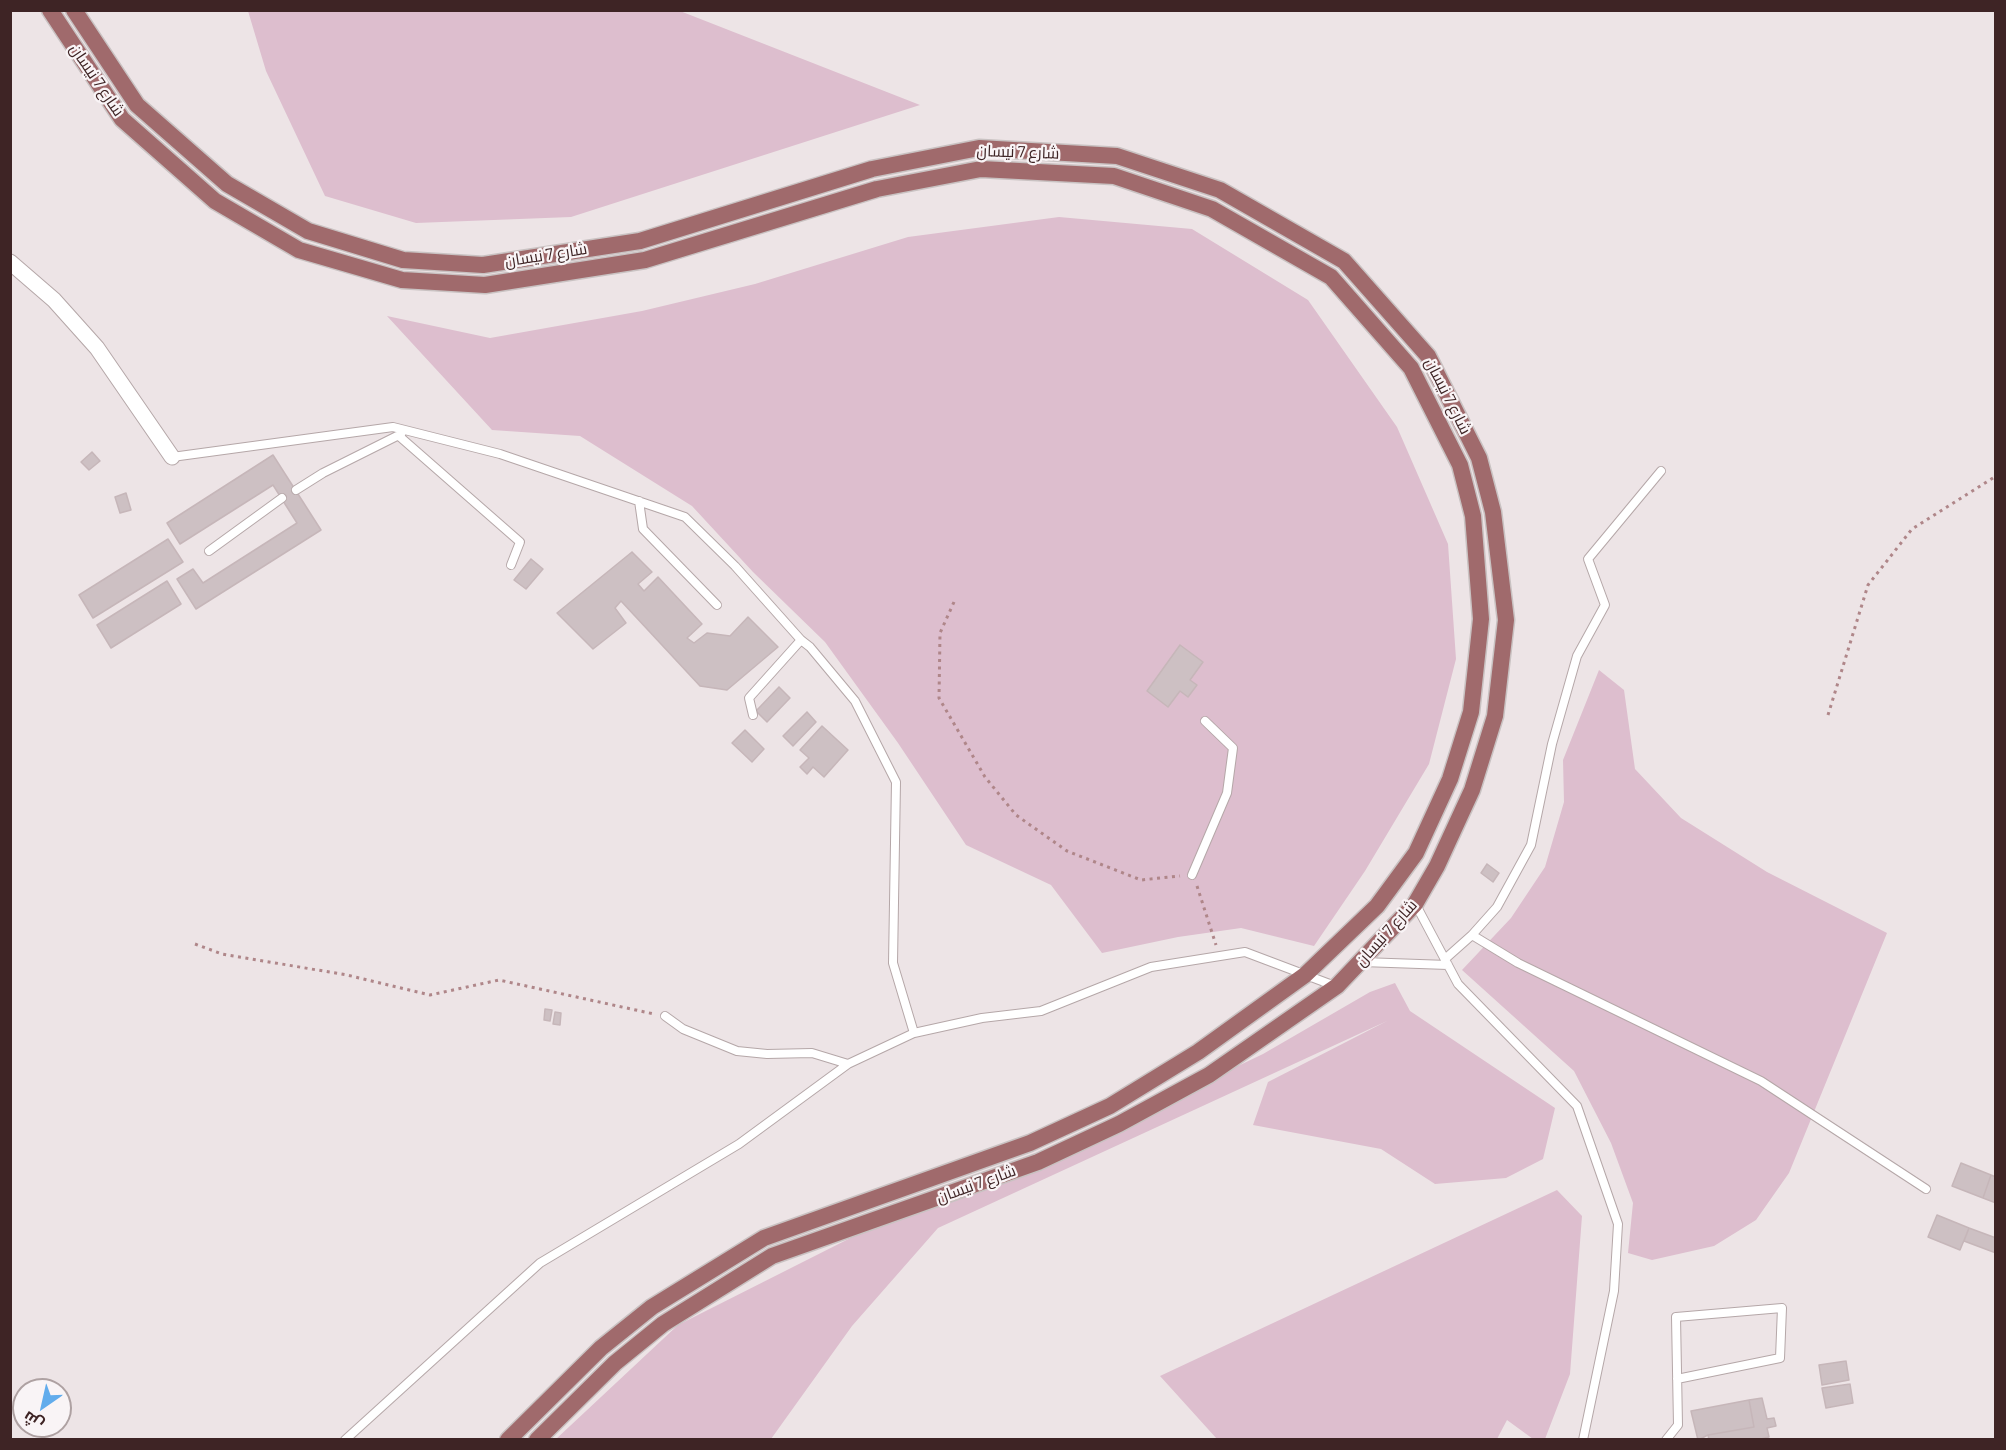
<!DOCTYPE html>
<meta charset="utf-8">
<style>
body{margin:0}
#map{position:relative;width:2006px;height:1450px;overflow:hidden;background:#ede4e6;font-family:Barlow,Cairo,sans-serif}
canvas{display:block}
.frame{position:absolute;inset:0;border:12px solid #3e2425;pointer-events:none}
.north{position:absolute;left:12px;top:1378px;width:60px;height:60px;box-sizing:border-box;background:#f9f4f6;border:2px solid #aea1a2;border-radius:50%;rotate:214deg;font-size:16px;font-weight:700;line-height:24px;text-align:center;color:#3e2425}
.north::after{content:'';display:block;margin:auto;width:21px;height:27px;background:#62acec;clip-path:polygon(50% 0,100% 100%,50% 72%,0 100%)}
</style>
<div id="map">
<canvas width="2006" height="1450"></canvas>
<div class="frame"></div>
<div class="north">ش</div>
</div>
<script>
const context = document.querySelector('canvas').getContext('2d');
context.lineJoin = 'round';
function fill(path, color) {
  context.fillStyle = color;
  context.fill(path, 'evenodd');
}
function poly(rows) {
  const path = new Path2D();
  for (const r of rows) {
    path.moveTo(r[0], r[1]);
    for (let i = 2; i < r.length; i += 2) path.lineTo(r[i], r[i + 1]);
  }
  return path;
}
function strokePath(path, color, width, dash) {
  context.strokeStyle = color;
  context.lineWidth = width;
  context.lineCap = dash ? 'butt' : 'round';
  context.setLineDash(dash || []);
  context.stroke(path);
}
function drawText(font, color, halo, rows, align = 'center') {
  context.font = font + ' Barlow,Cairo,sans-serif';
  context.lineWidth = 4.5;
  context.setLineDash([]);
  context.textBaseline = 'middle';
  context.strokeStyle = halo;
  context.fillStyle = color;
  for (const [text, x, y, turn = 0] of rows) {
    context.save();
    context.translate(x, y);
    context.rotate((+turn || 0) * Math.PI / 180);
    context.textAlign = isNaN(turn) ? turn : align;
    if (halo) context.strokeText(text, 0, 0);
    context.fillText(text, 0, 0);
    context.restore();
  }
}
fill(poly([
 [248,11,680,11,920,105,571,217,416,223,325,196,266,71],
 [1059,217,1192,229,1308,300,1397,427,1448,544,1456,659,1429,764,1365,871,1314,946,1241,928,1178,937,1102,953,1051,885,966,845,898,743,825,642,753,572,692,506,580,436,492,430,387,316,490,338,642,311,755,284,908,237],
 [1599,670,1624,690,1635,769,1681,818,1767,872,1887,933,1789,1173,1756,1220,1714,1246,1652,1260,1628,1253,1633,1203,1611,1143,1574,1071,1462,970,1511,918,1545,867,1564,802,1563,760],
 [1395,983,1410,1011,1555,1108,1543,1159,1506,1178,1435,1184,1381,1149,1253,1125,1268,1082,1387,1021,938,1228,852,1326,771,1439,555,1440,678,1325,902,1212,1079,1142,1263,1054,1370,992],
 [1557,1190,1582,1216,1570,1374,1545,1439,1533,1439,1507,1420,1497,1439,1217,1439,1160,1376]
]), '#ddbece');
const building = poly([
 [92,452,100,461,89,470,81,462,92,452],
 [273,455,321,530,196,609,177,579,193,569,203,583,297,523,273,485,180,544,167,523,273,455],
 [126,493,131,510,120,513,115,497,126,493],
 [168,539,183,562,93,618,79,595,168,539],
 [632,552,652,572,638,584,644,591,658,577,702,624,687,638,694,643,707,633,730,636,748,617,778,647,727,690,700,686,621,601,615,608,626,623,593,649,557,613,632,552],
 [531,559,543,569,526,589,514,580,531,559],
 [167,581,181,604,111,648,97,625,167,581],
 [1180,645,1203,662,1190,680,1197,685,1188,697,1180,691,1168,707,1147,691,1180,645],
 [779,687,790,698,767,722,756,711,779,687],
 [807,712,816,722,793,746,783,736,807,712],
 [822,726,848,750,824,777,813,767,807,774,800,767,809,758,800,750,822,726],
 [745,730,764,749,752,762,732,743,745,730],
 [1487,864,1499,873,1493,882,1481,873,1487,864],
 [545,1009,552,1010,550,1021,544,1020,545,1009],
 [555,1012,561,1013,560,1025,553,1024,555,1012],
 [1961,1163,1991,1175,1983,1198,1952,1186,1961,1163],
 [1991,1175,1996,1177,1996,1203,1983,1198,1991,1175],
 [1937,1215,1969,1228,1960,1250,1928,1237,1937,1215],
 [1969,1228,1996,1238,1996,1253,1964,1241,1969,1228],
 [1846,1361,1849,1380,1822,1385,1819,1365,1846,1361],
 [1850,1384,1853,1403,1826,1408,1822,1388,1850,1384],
 [1762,1398,1767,1419,1774,1418,1776,1426,1767,1428,1769,1437,1757,1440,1709,1440,1708,1435,1754,1427,1749,1400,1762,1398],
 [1749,1400,1754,1427,1708,1435,1698,1440,1691,1411,1749,1400]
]);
fill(building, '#cdc0c3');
strokePath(building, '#c6b6b9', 1.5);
const service = poly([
 [399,436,520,542,511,565],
 [172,457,393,427,500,454,685,517,735,566,801,640,810,647,855,701,896,782,893,963,914,1033,982,1018,1041,1011,1151,967,1245,952,1335,986],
 [296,490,323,473,401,434],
 [639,501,643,529,717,605],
 [209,551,282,498],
 [753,715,749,698,801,640],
 [1192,875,1227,793,1233,748,1205,721],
 [1416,905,1458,984,1577,1106,1618,1224,1614,1291,1583,1440],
 [1472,935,1497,907,1531,845,1552,744,1577,656,1605,605,1588,559,1661,471],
 [1445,959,1472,935,1518,963,1761,1081,1926,1189],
 [1362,962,1448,965],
 [665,1016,683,1029,737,1051,767,1054,812,1053,848,1064],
 [345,1440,540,1263,739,1144,848,1064,914,1033],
 [1666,1440,1678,1425,1676,1317,1782,1308,1780,1358,1677,1379]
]);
const minor = poly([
 [10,262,54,300,97,348,172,457]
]);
const primary = poly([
 [50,10,122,119,215,201,299,250,402,280,485,285,645,260,877,189,981,169,1114,176,1212,209,1331,277,1411,368,1460,465,1473,516,1481,619,1471,712,1450,779,1416,853,1377,906,1305,975,1198,1052,1110,1106,1030,1143,764,1238,652,1307,601,1348,508,1440],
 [74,10,137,105,227,184,308,231,403,260,483,265,640,241,872,169,979,148,1117,156,1220,190,1344,261,1428,356,1479,458,1493,512,1506,620,1495,716,1472,790,1437,866,1415,904,1337,986,1209,1075,1119,1124,1038,1162,772,1256,663,1324,615,1363,537,1440]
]);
strokePath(service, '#b5a7a8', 10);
strokePath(minor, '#b5a7a8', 17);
strokePath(primary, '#c9c2c2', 19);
strokePath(poly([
 [954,602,940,633,939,698,985,777,1016,815,1067,851,1141,880,1180,876],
 [1828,715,1868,585,1912,529,1996,476],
 [1197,886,1216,945],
 [195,944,222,954,347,975,430,995,499,980,654,1014]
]), '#af8689', 3, [3, 4.5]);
strokePath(service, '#fff', 8);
strokePath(minor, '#fff', 15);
strokePath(primary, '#a06a6c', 16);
drawText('16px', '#3e2425', '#f9f4f6', [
 ["شارع 7 نيسان",97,80,56],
 ["شارع 7 نيسان",1018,152,2],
 ["شارع 7 نيسان",546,255,-9],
 ["شارع 7 نيسان",1448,396,63],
 ["شارع 7 نيسان",1386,933,-48],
 ["شارع 7 نيسان",976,1184,-20]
]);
</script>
